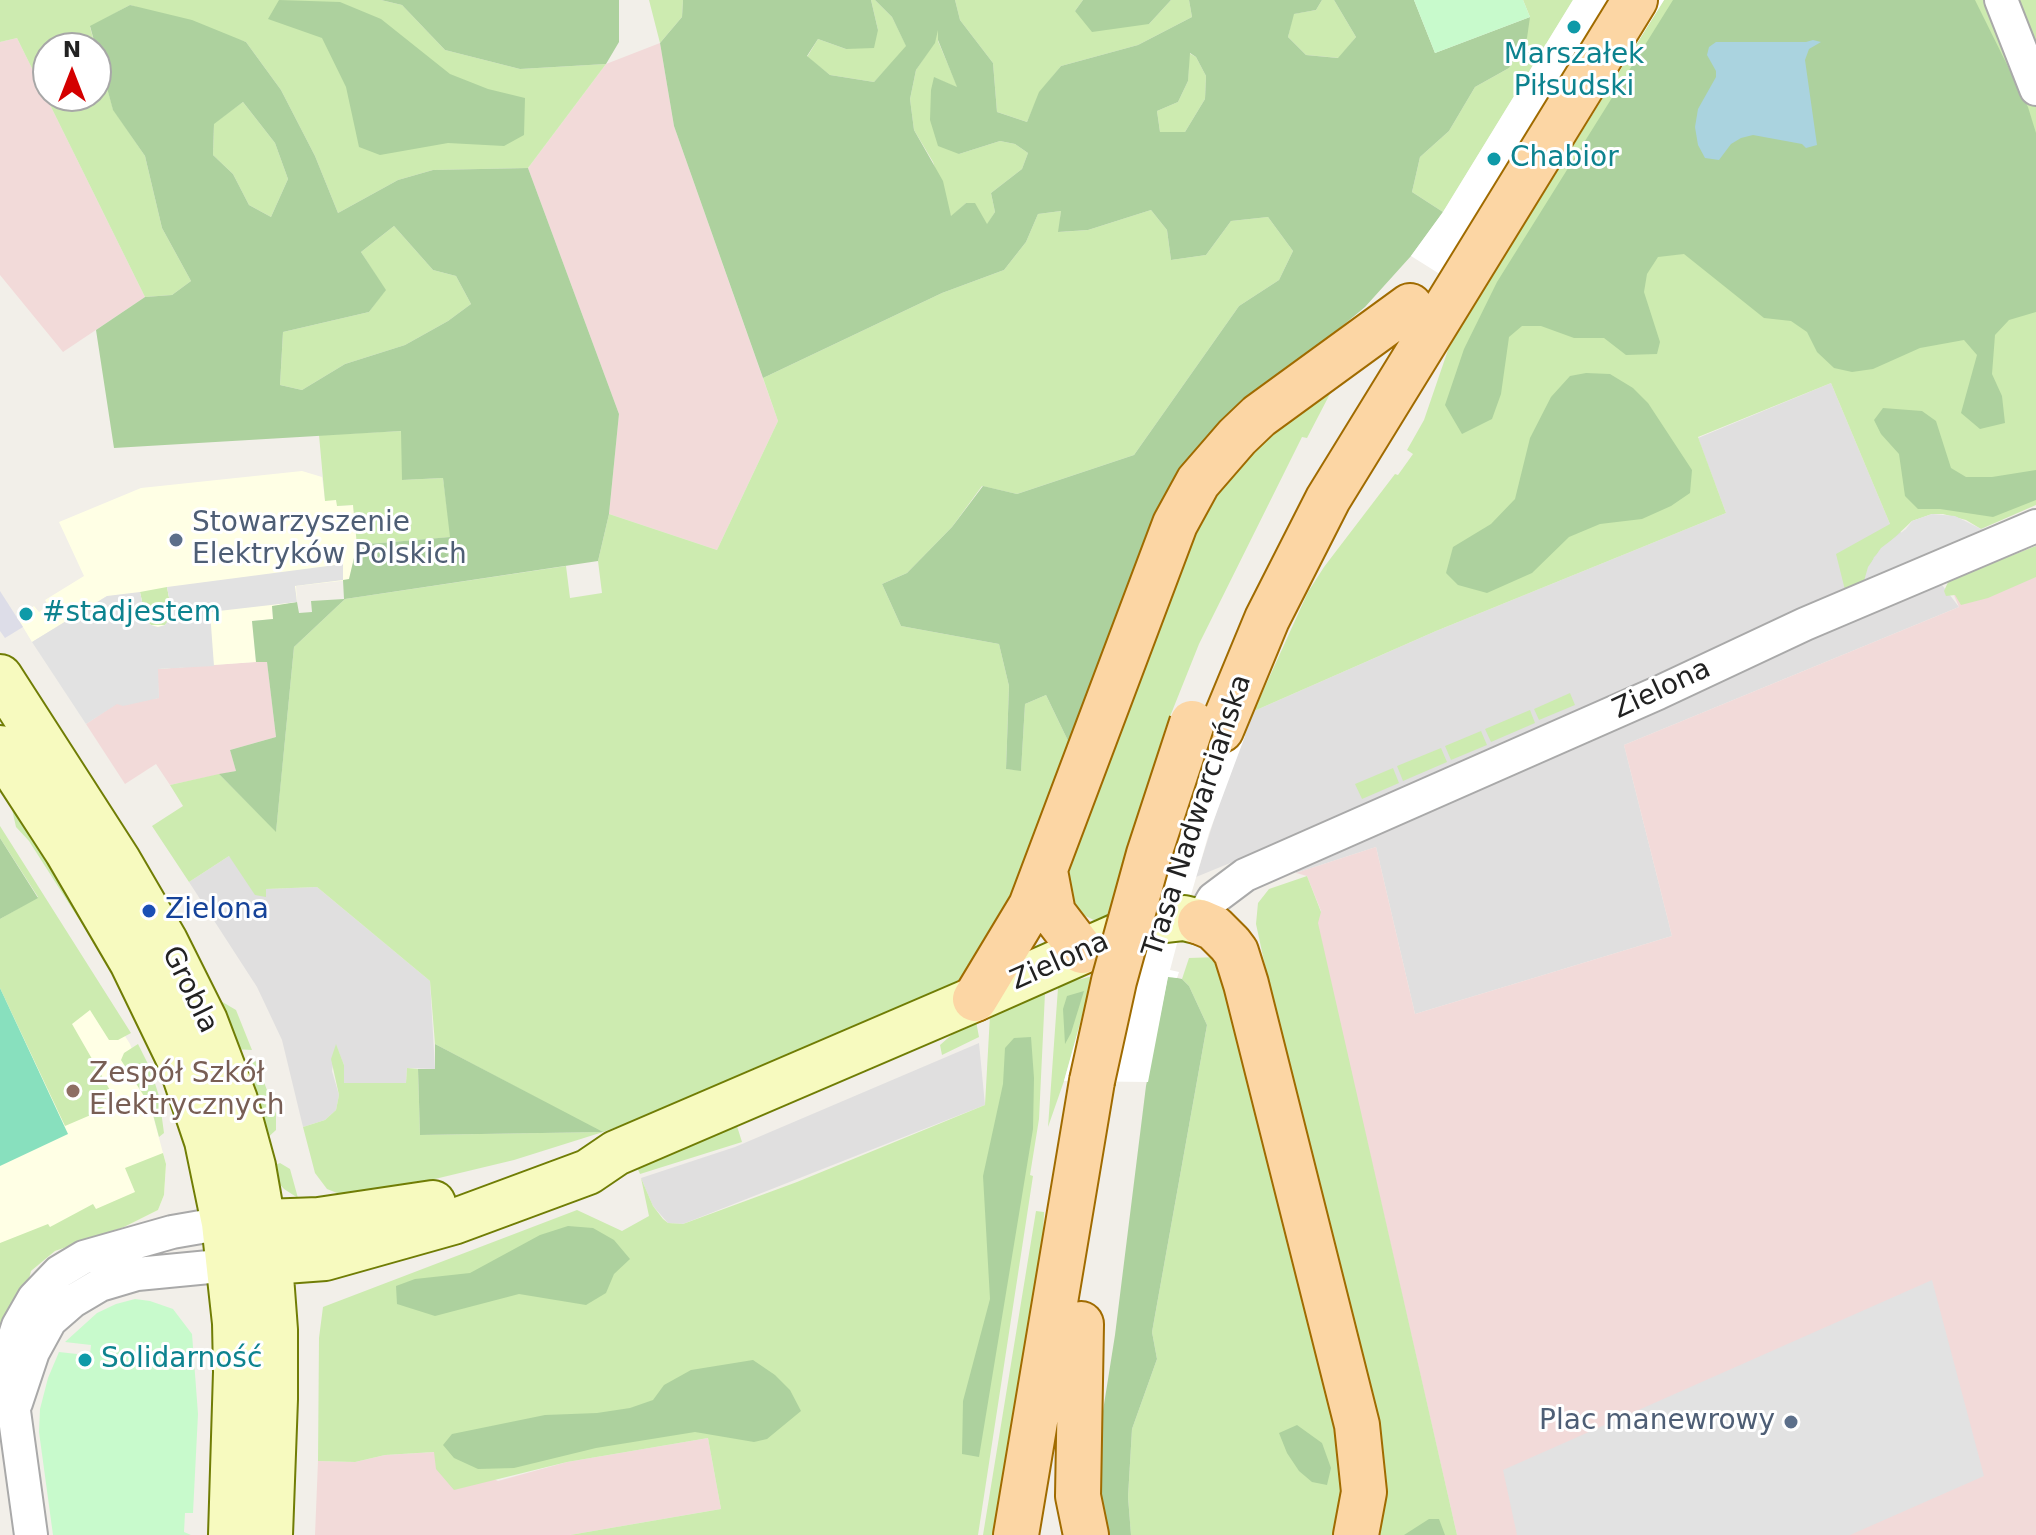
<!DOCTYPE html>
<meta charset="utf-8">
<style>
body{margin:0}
#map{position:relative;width:2036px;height:1535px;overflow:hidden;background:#f2efe9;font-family:"DejaVu Sans",sans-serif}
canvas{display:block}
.north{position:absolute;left:32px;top:32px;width:80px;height:80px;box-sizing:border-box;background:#fff;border:2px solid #a7a7a7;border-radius:50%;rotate:0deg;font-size:22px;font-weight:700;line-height:32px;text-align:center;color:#222}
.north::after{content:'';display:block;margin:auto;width:28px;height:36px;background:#d40000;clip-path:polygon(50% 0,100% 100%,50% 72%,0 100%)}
</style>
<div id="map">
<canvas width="2036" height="1535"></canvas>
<div class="north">N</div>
</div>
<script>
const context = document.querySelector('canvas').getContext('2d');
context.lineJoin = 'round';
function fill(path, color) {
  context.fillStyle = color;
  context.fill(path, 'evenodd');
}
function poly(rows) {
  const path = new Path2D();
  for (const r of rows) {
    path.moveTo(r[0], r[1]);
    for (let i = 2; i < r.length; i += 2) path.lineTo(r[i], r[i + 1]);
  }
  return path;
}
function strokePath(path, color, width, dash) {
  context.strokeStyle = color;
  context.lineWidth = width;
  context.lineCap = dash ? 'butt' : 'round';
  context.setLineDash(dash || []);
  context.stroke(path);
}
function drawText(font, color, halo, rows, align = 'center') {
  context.font = font + ' "DejaVu Sans",sans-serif';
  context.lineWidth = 6;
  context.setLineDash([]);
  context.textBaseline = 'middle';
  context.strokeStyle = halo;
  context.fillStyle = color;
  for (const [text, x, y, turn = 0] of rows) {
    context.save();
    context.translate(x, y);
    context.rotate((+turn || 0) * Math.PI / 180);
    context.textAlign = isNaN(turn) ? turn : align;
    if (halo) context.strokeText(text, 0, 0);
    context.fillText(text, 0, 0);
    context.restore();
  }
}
fill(poly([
 [1831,383,1890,524,1902,533,1959,607,1624,745,1672,936,1415,1014,1376,847,1296,873,1284,841,1196,877,1219,804,1254,711,1436,631,1726,513,1698,438],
 [229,856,266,889,317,887,430,981,435,1069,407,1068,406,1083,344,1083,344,1065,336,1045,332,1071,339,1095,336,1110,325,1120,303,1127,282,1040,257,987,189,882],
 [979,1043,985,1105,683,1224,668,1223,653,1206,641,1178,735,1147]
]), '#e0dfdf');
fill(poly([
 [17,38,145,297,63,352,0,275,0,42],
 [660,43,674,126,778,421,717,550,609,514,619,414,528,168,606,64],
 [2036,546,2036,1535,1457,1535,1317,923,1321,911,1307,876,1296,873,1376,847,1415,1014,1672,936,1624,745,1959,607,1948,581],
 [267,661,276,737,230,750,236,771,170,785,156,764,125,784,86,724,117,703,159,698,157,669],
 [708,1438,721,1509,570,1535,315,1535,318,1461,355,1462,385,1455,435,1452,498,1481,567,1462]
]), '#f2dad9');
fill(poly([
 [302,471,322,477,325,500,336,500,338,506,353,505,357,545,349,580,296,586,297,602,272,606,273,619,252,621,256,662,157,669,107,596,32,642,17,617,34,606,39,612,48,605,45,600,84,576,59,522,141,488],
 [38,898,130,1044,142,1075,166,1164,164,1195,158,1210,124,1227,55,1251,31,1271,0,1286,0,919]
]), '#ffffe5');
fill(poly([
 [0,0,381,0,402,5,445,50,520,69,606,64,528,168,433,170,398,180,338,213,315,156,281,90,246,42,130,5,90,27,113,109,145,156,162,228,191,281,172,295,145,297,17,38,0,42],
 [48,48,96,48,96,96,48,96],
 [649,0,683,0,682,17,660,43],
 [871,0,875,0,892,17,907,47,874,82,830,75,807,57,818,39,846,49,878,30],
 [955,0,1083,0,1075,11,1149,24,1171,0,1189,0,1192,17,1138,45,1061,66,1040,92,1027,122,997,112,993,63,960,20],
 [1322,0,1334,0,1356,37,1339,58,1306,55,1288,37,1293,14,1316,10],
 [1523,0,1573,0,1443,212,1412,192,1420,157,1449,131,1475,87,1509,68,1530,17],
 [1664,0,2036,0,2036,505,1981,529,1966,520,1943,514,1932,514,1912,521,1874,557,1862,588,1846,594,1836,554,1890,524,1831,383,1698,437,1726,513,1436,631,1254,711,1308,592,1324,567,1395,474,1398,475,1413,454,1407,450,1424,420,1448,350,1461,325],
 [938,25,938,41,958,88,935,78,959,154,1000,141,1015,144,1028,153,1022,169,991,193,995,212,987,225,966,203,951,217,933,162,914,130,910,99,916,70,934,43],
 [1189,53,1196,57,1206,76,1205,99,1185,132,1160,132,1157,111,1178,102,1188,81],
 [243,102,275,143,288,179,271,217,249,205,233,174,213,155,214,123],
 [1151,210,1167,230,1171,260,1206,255,1231,221,1268,217,1293,251,1279,280,1239,306,1134,455,1017,494,982,486,952,527,907,573,882,584,901,626,999,644,1009,686,1006,769,1021,770,1025,704,1046,695,1071,747,1008,914,985,959,952,986,784,1065,603,1132,514,1160,414,1184,342,1195,327,1189,315,1173,303,1127,325,1120,336,1110,339,1095,331,1059,336,1044,344,1065,344,1083,406,1083,407,1068,418,1069,420,1135,601,1132,435,1044,430,981,317,887,266,889,266,897,255,895,229,856,189,882,152,826,183,806,170,785,219,774,276,831,294,647,345,599,566,566,570,598,602,593,598,561,609,514,717,550,778,421,763,378,942,293,1004,270,1026,242,1038,214,1061,211,1059,232,1088,230],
 [394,226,433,270,456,276,471,304,448,321,405,345,345,364,302,390,280,385,283,332,369,312,385,290,361,252],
 [1332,390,1307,438,1302,437,1199,644,1165,729,1108,915,1094,920,1062,905,1059,895,1166,586,1233,461],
 [402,431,402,480,443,478,451,537,357,545,353,505,337,506,336,500,325,501,319,435],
 [2036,546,2036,577,1988,598,1961,605,1955,595,1946,596,1944,591,1949,580],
 [167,587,172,614,170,620,165,625,151,625,146,620,140,592],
 [1570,693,1575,705,1539,720,1534,709],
 [1530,710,1535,723,1491,742,1485,729],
 [1481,731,1487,745,1451,760,1445,746],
 [1441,748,1447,762,1403,781,1397,766],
 [1393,768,1399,783,1362,799,1355,784],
 [12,809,32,830,144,1021,29,841,16,827],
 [0,826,131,1033,118,1040,109,1040,90,1010,72,1024,115,1099,93,1114,65,1126,0,988,0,919,38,897,0,838],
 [1307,876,1321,912,1318,923,1457,1535,1380,1535,1384,1494,1383,1460,1378,1433,1284,1053,1256,924,1258,903,1269,889],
 [1219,957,1350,1481,1335,1535,1131,1535,1128,1497,1132,1429,1157,1359,1152,1332,1207,1025,1189,986,1182,979,1189,958],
 [1093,976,1064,1081,1048,1127,1058,988,1073,981],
 [1045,993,1039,1119,1030,1175,1033,1176,978,1535,570,1535,721,1509,708,1438,567,1462,454,1490,436,1469,434,1452,385,1455,355,1462,318,1461,319,1338,323,1307,577,1210,622,1231,649,1216,641,1178,653,1206,663,1219,668,1223,683,1224,797,1182,985,1105,990,1015],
 [219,1000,236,1010,252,1050,233,1049],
 [975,1016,979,1037,942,1055,940,1045,956,1031,955,1024],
 [138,1044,150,1068,159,1096,164,1133,159,1137,151,1107,121,1060,124,1053],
 [256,1061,276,1114,276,1130,264,1141,244,1066],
 [736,1123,742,1142,640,1174,634,1161],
 [163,1153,166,1164,164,1195,158,1210,124,1227,55,1251,31,1271,29,1279,0,1325,0,1243,48,1224,50,1227,93,1204,96,1209,135,1192,125,1168],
 [280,1163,290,1169,298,1198,284,1189,274,1178,270,1167],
 [1036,1211,1044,1212,1041,1290,1000,1535,983,1535]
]), '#cdebb0');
fill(poly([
 [279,0,340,2,381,19,450,74,488,89,525,98,524,135,504,146,448,143,380,155,359,147,346,87,322,38,268,19],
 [381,0,619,0,619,42,606,64,520,69,445,50,402,5],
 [683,0,871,0,878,30,874,48,846,49,818,39,807,56,830,75,874,82,906,46,892,17,875,0,955,0,960,20,993,63,997,112,1027,122,1039,92,1061,66,1138,45,1192,17,1189,0,1322,0,1316,10,1294,14,1288,37,1306,55,1338,58,1356,37,1334,0,1414,0,1435,53,1530,17,1527,38,1509,68,1475,87,1449,131,1420,157,1412,192,1443,212,1411,256,1365,307,1299,362,1236,408,1071,747,1046,695,1025,704,1021,771,1006,769,1009,686,999,644,901,626,882,584,907,573,952,527,983,486,1017,494,1134,455,1239,306,1279,280,1293,251,1268,217,1231,221,1206,255,1171,260,1167,230,1151,210,1088,230,1058,232,1061,211,1038,214,1026,242,1004,270,942,293,763,378,674,126,660,43,682,17],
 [938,30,938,40,957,87,934,77,931,90,930,120,938,146,959,154,1000,141,1015,144,1028,153,1022,169,991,193,995,212,987,224,975,203,966,203,951,216,943,181,914,130,910,99,916,70,935,43],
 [1190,53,1196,57,1206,76,1205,99,1185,132,1160,132,1157,111,1178,102,1188,81],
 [1083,0,1171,0,1149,24,1092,32,1075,11],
 [1673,0,1975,0,2028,107,2036,133,2036,312,2009,320,1995,335,1992,374,2002,396,2005,423,1980,429,1961,413,1977,355,1964,340,1920,348,1873,369,1852,372,1834,368,1817,352,1807,332,1791,321,1764,318,1684,254,1658,257,1647,274,1644,292,1660,342,1657,354,1626,355,1604,338,1574,338,1541,326,1522,326,1509,337,1501,394,1492,419,1462,434,1445,405,1464,349,1497,282],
 [130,5,192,20,246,42,281,90,315,156,338,213,398,180,433,170,528,168,619,414,609,514,598,561,345,599,294,647,276,832,219,774,236,771,230,750,276,737,267,662,256,662,252,621,273,619,272,606,297,602,299,613,312,612,311,601,344,599,343,580,349,579,357,545,450,537,443,478,402,480,401,431,114,448,96,330,145,297,172,295,191,281,162,228,145,156,113,110,90,26],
 [243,102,275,143,288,179,271,217,249,205,233,174,213,155,214,124],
 [394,226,433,270,456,276,471,304,448,321,405,345,345,364,302,390,280,385,283,332,369,312,386,290,361,252],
 [1586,373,1610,374,1633,388,1648,403,1692,470,1690,493,1671,506,1642,519,1600,524,1569,537,1532,573,1487,593,1458,585,1446,573,1453,547,1491,524,1515,499,1530,438,1551,397,1570,376],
 [1883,408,1922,411,1936,421,1951,468,1966,477,1992,477,2036,470,2036,500,1993,517,1940,509,1918,509,1905,496,1899,454,1881,434,1874,420],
 [0,838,38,898,0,919],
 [1168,976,1182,979,1189,986,1207,1025,1152,1332,1157,1359,1132,1429,1128,1497,1131,1535,1107,1535,1098,1490,1096,1455,1115,1335,1146,1086],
 [1084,991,1071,1033,1065,1044,1063,1009,1067,996],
 [1031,1037,1034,1078,1033,1129,979,1457,962,1454,963,1401,990,1299,983,1176,1003,1084,1005,1048,1014,1038],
 [435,1044,603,1132,420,1135,418,1069,435,1069],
 [568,1226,593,1228,614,1240,630,1259,614,1274,606,1293,586,1305,519,1294,435,1316,397,1304,396,1286,415,1279,470,1273,540,1235],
 [753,1360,775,1375,790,1390,801,1411,767,1439,754,1442,695,1432,596,1448,514,1468,478,1469,454,1458,443,1445,452,1434,545,1415,597,1413,630,1408,653,1400,664,1385,691,1370],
 [1297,1425,1322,1443,1331,1468,1327,1485,1312,1482,1299,1471,1287,1453,1279,1433],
 [1429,1519,1439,1519,1445,1535,1404,1535]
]), '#add19e');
fill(poly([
 [1414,0,1523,0,1530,17,1435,53],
 [135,1299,150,1301,173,1309,192,1334,198,1414,193,1513,185,1513,184,1532,191,1535,53,1535,39,1432,40,1409,48,1378,59,1352,77,1354,76,1364,89,1364,91,1345,65,1342,97,1313,116,1304]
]), '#c8facc');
fill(poly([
 [0,988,68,1134,0,1166]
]), '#88e0be');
fill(poly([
 [1932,514,1955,516,1981,529,1985,528,1862,588,1868,567,1881,548,1906,529,1912,521],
 [343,564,343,580,295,586,297,602,210,612,214,666,158,669,159,698,123,706,117,704,86,724,32,642,107,596,140,592,146,620,151,625,158,627,165,625,172,614,167,587],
 [1932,1280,1984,1476,1850,1535,1517,1535,1503,1470]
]), '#e2e2e2');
fill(poly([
 [0,591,23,627,5,638,0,631]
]), '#dddde8');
fill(poly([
 [1813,40,1821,42,1809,49,1805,60,1817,145,1806,148,1802,144,1753,135,1741,138,1731,144,1719,160,1705,158,1698,145,1695,127,1698,109,1716,77,1716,71,1707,55,1709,47,1716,42,1806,42]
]), '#aad3df');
fill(poly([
 [1573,0,1664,0,1478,298,1411,256,1443,212],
 [1221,730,1245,736,1209,833,1179,936,1170,970,1179,972,1177,978,1168,977,1148,1082,1064,1081,1133,838]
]), '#fff');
const street = poly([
 [2001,0,2036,89],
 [1200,922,1213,899,1245,875,1658,693,1805,624,2036,526],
 [16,1403,33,1352,50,1321,73,1301,100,1285,137,1274,230,1265],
 [31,1535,7,1360,18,1326,34,1298,59,1272,84,1257,172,1232,224,1223]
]);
const secondary = poly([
 [0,677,119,862,165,941,205,1021,235,1100,253,1166,270,1263,275,1330,275,1399,270,1535],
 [0,748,67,851,132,962,180,1061,207,1141,224,1223,235,1323,236,1372,231,1535],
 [236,1223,319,1220,433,1203],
 [230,1265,325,1258,453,1222,588,1172,616,1153,975,999,1149,922,1184,918,1200,922]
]);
const primary = poly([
 [1221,730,1267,619,1328,499,1635,0],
 [1045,871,1053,913,1082,951],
 [1200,922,1214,928,1230,944,1236,952,1246,984,1357,1425,1364,1492,1356,1535],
 [975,999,1031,906,1175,524,1198,482,1237,437,1259,416,1410,306],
 [1081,1324,1078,1496,1086,1535],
 [1016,1535,1092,1081]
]);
strokePath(street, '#a9a9a9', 36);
strokePath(secondary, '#707d05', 48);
strokePath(primary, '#a06b00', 48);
strokePath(street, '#fff', 32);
strokePath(secondary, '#f7fabf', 44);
strokePath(primary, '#fcd6a4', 44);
const primaryBridge = poly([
 [1092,1081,1114,981,1149,854,1192,723]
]);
strokePath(primaryBridge, '#a06b00', 48, []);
strokePath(primaryBridge, '#fcd6a4', 44);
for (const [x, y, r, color] of [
 [1574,27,8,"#0f9aa8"],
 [1494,159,8,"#0f9aa8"],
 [176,540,8,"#5c6f8a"],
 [26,614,8,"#0f9aa8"],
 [149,911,8,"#1a4fb4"],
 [73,1091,8,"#8d6e63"],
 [85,1360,8,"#0f9aa8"],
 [1791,1422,8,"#5c6f8a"]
]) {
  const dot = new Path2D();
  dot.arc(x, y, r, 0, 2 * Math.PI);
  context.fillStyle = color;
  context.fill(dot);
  strokePath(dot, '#fff', 3);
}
drawText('28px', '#0d838f', '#fff', [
 ["Marszałek",1574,56,"center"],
 ["Piłsudski",1574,88,"center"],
 ["Chabior",1510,159],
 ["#stadjestem",42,614],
 ["Solidarność",101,1360]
], 'left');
drawText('28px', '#4e5e75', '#fff', [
 ["Stowarzyszenie",192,524],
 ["Elektryków Polskich",192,556],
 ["Plac manewrowy",1775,1422,"right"]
], 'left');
drawText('28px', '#222', '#fff', [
 ["Zielona",1662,690,-25],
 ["Trasa Nadwarciańska",1198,816,-72],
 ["Zielona",1060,962,-24],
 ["Grobla",189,990,64]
]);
drawText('28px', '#164399', '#fff', [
 ["Zielona",165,911]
], 'left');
drawText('28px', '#785e54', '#fff', [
 ["Zespół Szkół",89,1075],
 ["Elektrycznych",89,1107]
], 'left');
</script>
